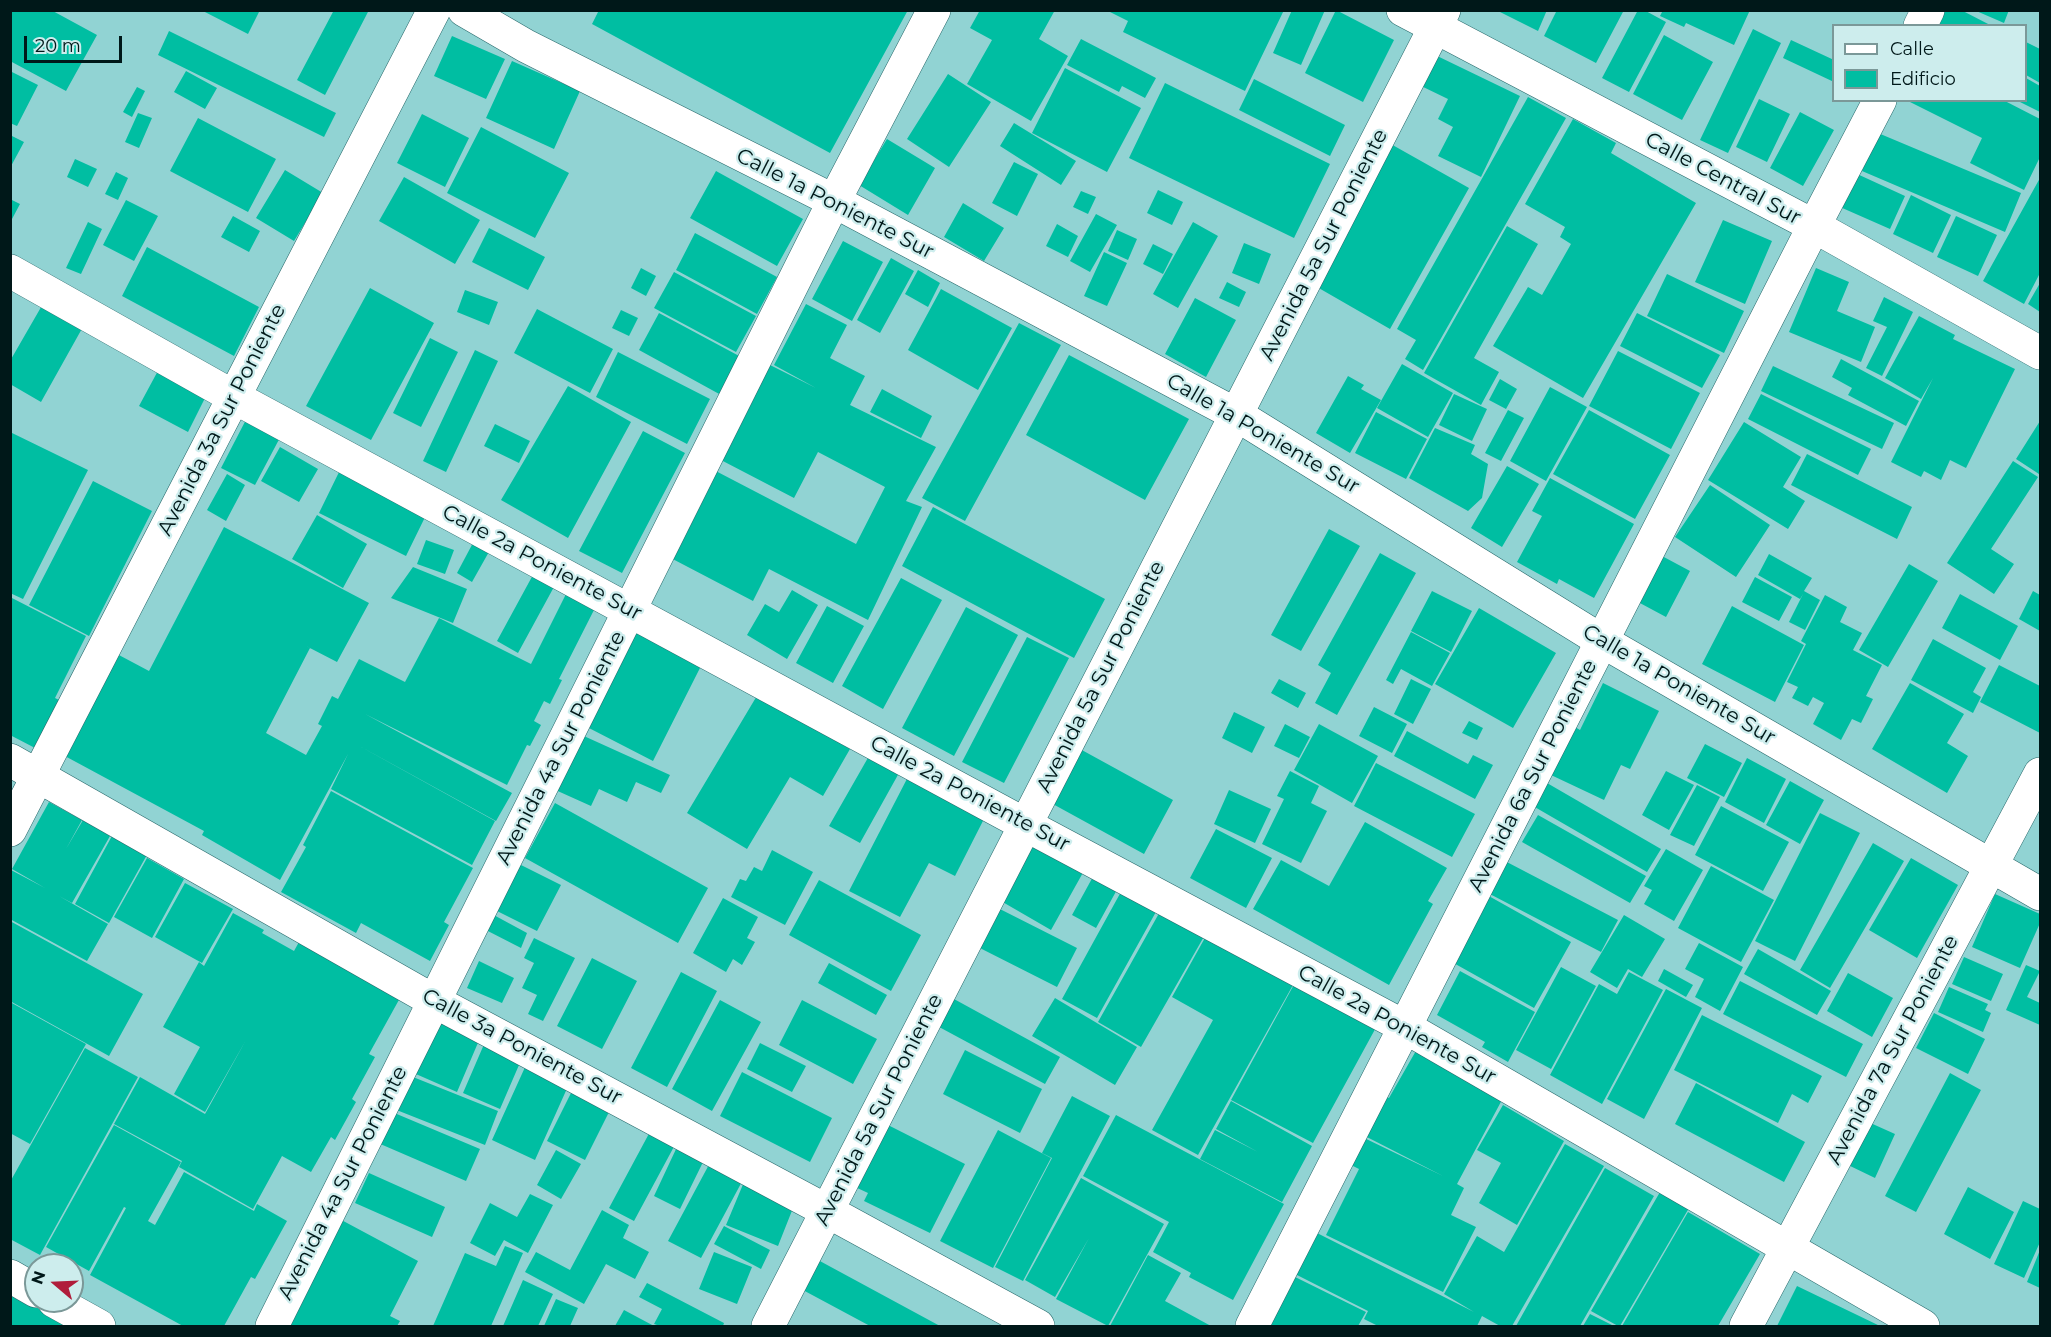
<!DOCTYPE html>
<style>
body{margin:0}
#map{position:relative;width:2051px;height:1337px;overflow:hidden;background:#91d3d3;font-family:Montserrat,sans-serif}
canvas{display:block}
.frame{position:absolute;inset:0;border:12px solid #001819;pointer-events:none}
.legend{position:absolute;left:1832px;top:24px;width:195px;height:78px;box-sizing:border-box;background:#cdeded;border:2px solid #7b9898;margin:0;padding:8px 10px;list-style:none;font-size:18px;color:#001819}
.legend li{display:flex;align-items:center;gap:12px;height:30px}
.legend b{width:30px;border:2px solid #7b9898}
.north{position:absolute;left:24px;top:1253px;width:60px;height:60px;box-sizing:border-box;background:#cdeded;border:2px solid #7b9898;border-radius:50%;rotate:289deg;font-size:16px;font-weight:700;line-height:24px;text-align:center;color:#001819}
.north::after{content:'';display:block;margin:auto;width:21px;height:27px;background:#b01d3b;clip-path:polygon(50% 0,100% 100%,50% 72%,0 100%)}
.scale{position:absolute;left:24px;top:36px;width:98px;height:27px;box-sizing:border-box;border:3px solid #001819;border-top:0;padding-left:8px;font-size:18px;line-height:21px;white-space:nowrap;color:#001819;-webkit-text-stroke:4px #cdeded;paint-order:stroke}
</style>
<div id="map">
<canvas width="2051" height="1337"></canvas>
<div class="frame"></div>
<ul class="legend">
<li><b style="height:8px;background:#fff"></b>Calle</li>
<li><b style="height:16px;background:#00bea2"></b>Edificio</li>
</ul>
<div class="north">N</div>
<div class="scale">20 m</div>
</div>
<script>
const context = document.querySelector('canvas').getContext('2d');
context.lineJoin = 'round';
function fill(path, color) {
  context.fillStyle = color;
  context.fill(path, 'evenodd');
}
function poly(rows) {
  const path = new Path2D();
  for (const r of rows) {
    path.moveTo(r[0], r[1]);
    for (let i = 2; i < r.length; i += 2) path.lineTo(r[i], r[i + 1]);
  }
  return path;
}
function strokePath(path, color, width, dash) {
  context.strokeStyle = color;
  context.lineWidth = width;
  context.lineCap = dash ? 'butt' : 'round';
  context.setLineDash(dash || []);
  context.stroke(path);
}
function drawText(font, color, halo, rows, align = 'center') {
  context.font = font + ' Montserrat,sans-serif';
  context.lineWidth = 4.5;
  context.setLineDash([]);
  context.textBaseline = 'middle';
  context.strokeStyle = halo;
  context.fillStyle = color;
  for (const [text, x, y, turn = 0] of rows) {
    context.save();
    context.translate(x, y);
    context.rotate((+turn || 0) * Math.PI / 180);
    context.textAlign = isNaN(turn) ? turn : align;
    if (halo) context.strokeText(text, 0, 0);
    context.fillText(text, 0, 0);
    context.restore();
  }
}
fill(poly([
 [10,10,51,10,97,35,66,91,10,61],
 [201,10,260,10,248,34],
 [334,10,369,10,325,95,297,80],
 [599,10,908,10,830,153,592,24],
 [980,10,1055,10,1039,39,1068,56,1031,121,967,84,992,40,970,28],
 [1106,10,1284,10,1245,91,1123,32,1128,21],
 [1292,10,1325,10,1301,65,1273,53],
 [1336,10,1394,40,1363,102,1305,73],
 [1496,10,1547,10,1538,31],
 [1557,10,1624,10,1596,63,1544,36],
 [1638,10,1644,10,1666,22,1629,92,1602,78],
 [1663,10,1750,10,1734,45,1686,23,1684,27,1660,16],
 [1940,10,1961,10,1992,26,1933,26],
 [1974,10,2009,10,2004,23],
 [1753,29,1781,43,1728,153,1700,140],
 [169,31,336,113,324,137,158,55],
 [1664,35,1713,62,1682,120,1633,94],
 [452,36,505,59,486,99,434,76],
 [1081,39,1156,78,1145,98,1122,86,1119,92,1067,65],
 [1791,40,1834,60,1834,82,1783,58],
 [2026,42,2040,49,2040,83,2026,75],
 [1431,53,1520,96,1481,177,1438,156,1453,127,1438,119,1448,99,1417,84],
 [512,61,580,91,554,149,486,118],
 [1065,68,1141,108,1107,172,1032,133],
 [10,71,38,85,17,126,10,123],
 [186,71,217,88,205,109,174,92],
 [948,74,991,102,949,167,907,139],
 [2026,78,2040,86,2040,112,2016,100,2026,100],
 [1254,79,1345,125,1330,156,1239,110],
 [1165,83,1330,164,1294,238,1129,158],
 [137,87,145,91,132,117,123,112],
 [1528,97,1566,118,1423,370,1405,359,1416,340,1397,329],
 [1759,99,1790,114,1767,162,1736,147],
 [1906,100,2003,100,2040,119,2040,157,2024,190,1970,163,1982,138],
 [1800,112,1834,130,1803,186,1770,168],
 [138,113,152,118,139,148,125,142],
 [422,114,469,138,445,187,397,163],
 [198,118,276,159,248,212,170,171],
 [1573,119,1616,143,1611,153,1696,203,1583,398,1493,346,1528,287,1542,295,1571,244,1560,237,1565,227,1525,204],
 [1014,123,1076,161,1061,185,1000,146],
 [481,127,569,173,535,238,447,193],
 [1878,133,2021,193,2005,232,1862,171],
 [10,135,24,142,10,168],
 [887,139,935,168,908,215,859,185],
 [1389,143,1469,188,1390,329,1310,283],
 [75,159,97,169,88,187,67,177],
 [1014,162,1038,174,1017,216,992,203],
 [285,170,323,193,294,241,256,218],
 [716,171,803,219,777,266,690,218],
 [116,172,128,178,118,200,105,194],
 [1855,173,1905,196,1890,229,1840,207],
 [404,177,480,220,455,264,379,221],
 [2040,178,2040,273,2024,304,1983,281],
 [1158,190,1183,202,1172,225,1147,213],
 [1081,191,1096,197,1088,214,1073,207],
 [1911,195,1951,215,1933,253,1893,234],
 [10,199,20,204,12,219,10,218],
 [126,200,158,216,134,261,103,245],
 [963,203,1004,228,984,261,944,237],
 [1096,214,1117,225,1090,272,1070,261],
 [233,216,260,231,249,252,221,237],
 [1956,216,1997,235,1978,276,1937,257],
 [1723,220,1772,241,1745,304,1695,282],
 [88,222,102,229,81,274,66,268],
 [1193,222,1218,236,1178,308,1153,294],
 [1057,224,1078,236,1068,257,1046,246],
 [1507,226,1538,244,1474,358,1499,372,1481,405,1424,373],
 [489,228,545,257,528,290,472,262],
 [1117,230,1137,239,1128,260,1108,251],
 [695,233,777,277,757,314,676,270],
 [843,241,883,262,852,321,812,299],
 [1244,243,1271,254,1259,284,1232,273],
 [1153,244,1173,254,1163,274,1143,264],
 [147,247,259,307,234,356,122,296],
 [1104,252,1127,263,1107,306,1084,296],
 [891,258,914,271,880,333,857,320],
 [641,268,656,276,646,296,631,288],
 [1816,268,1849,282,1837,311,1875,327,1861,362,1789,332],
 [918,270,940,283,928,307,905,294],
 [674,272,756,316,736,352,654,308],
 [1667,274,1744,311,1724,353,1647,316],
 [1227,282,1246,292,1239,307,1219,298],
 [2040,283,2040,312,2028,304],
 [370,288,434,323,371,440,306,406],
 [941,289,1012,328,978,390,908,350],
 [465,290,498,302,489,325,457,312],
 [1884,297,1913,312,1882,376,1866,368,1887,327,1873,321],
 [1195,298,1236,320,1206,377,1165,354],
 [44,302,84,325,41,402,10,384,10,361],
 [806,304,847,325,830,358,865,376,850,405,936,447,906,501,922,507,868,620,769,569,753,601,665,555,710,468,856,544,885,487,818,452,794,498,719,459,768,364,816,388,774,365],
 [537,309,613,349,590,393,514,353],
 [621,310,638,318,629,336,612,328],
 [659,313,741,357,721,395,639,350],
 [1637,313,1720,355,1702,388,1620,346],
 [1919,316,1955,335,1953,339,2015,369,1966,468,1950,460,1941,480,1924,471,1921,477,1891,462,1933,378,1921,399,1885,378],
 [1019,323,1061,345,965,521,922,498],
 [430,338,458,352,421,427,393,413],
 [475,350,498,361,446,472,423,461],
 [1618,351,1700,393,1671,449,1589,406],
 [618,352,710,399,687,444,596,397],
 [1069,355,1189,419,1145,500,1026,435],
 [1841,359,1919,401,1906,426,1848,395,1852,388,1832,377],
 [1402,364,1453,393,1428,437,1377,408],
 [1773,366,1894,423,1882,449,1761,391],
 [160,367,208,392,188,432,139,406],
 [1348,376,1364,385,1361,389,1381,400,1350,453,1316,433],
 [1500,379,1517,389,1506,409,1489,400],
 [568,386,631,422,568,538,501,500],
 [1550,387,1587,407,1546,481,1510,461],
 [882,389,932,416,921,438,870,412],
 [1454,394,1487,409,1472,441,1439,425],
 [1761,394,1871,449,1858,475,1748,419],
 [1508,410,1524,418,1501,461,1485,453],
 [1589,410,1670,455,1635,519,1553,474],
 [250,412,284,430,255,485,221,468],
 [1376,412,1427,439,1406,479,1355,453],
 [2040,421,2040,471,2039,474,2016,459],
 [1744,422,1801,457,1783,487,1805,501,1788,529,1708,480],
 [495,424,530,441,519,463,484,446],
 [1435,428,1475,445,1471,454,1488,464,1482,498,1468,511,1409,478],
 [643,431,685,453,622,573,579,551],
 [10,432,88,470,23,599,10,593],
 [280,447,318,469,299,502,261,481],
 [1807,454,1912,507,1897,539,1791,485],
 [2013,461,2038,477,1991,549,2014,564,1994,594,1947,563],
 [1507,466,1539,484,1502,547,1471,528],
 [341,468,428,511,406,556,319,513],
 [227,474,245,485,226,521,207,510],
 [1550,478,1634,524,1594,598,1559,579,1557,584,1517,562,1542,516,1532,511],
 [93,481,152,511,89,636,29,605],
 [1710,485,1770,525,1736,577,1675,537],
 [933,507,1105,599,1074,658,902,566],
 [317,515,367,544,343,588,292,559],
 [224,527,369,603,337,662,279,632,310,648,266,733,306,755,322,726,318,724,332,696,338,699,359,659,405,682,439,618,531,664,566,594,595,608,559,679,562,680,550,704,544,701,534,721,541,725,530,746,527,745,507,785,365,714,512,793,496,821,354,743,495,821,472,865,331,789,348,754,280,880,202,835,204,831,63,755,117,654,149,671],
 [1329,529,1360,546,1301,651,1271,635],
 [426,540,454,550,445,574,417,564],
 [474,541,490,550,472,582,457,573],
 [1380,553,1416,573,1337,715,1315,703,1331,673,1318,665],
 [1769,554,1812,578,1804,591,1820,600,1805,630,1789,622,1803,594,1800,599,1758,575],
 [1662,556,1690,571,1666,617,1638,602],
 [1909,564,1938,581,1888,667,1859,650],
 [413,567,467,589,453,623,391,598],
 [534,573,555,585,518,653,497,641],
 [1755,577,1792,597,1779,621,1742,602],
 [901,578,942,600,883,709,842,686],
 [792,590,818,605,787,659,747,635,765,604,779,612],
 [1432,591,1472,611,1451,652,1411,631],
 [2033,591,2040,595,2040,631,2019,619],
 [1960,594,2018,626,2000,660,1942,628],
 [1825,595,1847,607,1840,622,1862,633,1853,650,1882,665,1866,696,1873,699,1861,723,1852,719,1841,740,1813,724,1824,703,1813,697,1808,706,1792,698,1798,687,1787,682,1806,644,1801,641],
 [10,597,86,636,55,698,59,700,35,748,10,735],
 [827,606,864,626,833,683,796,663],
 [1732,606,1804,645,1775,702,1702,664],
 [966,607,1018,635,954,756,902,728],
 [1479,608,1556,653,1513,728,1435,684],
 [637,630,702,664,653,761,587,727],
 [1411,632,1450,653,1432,686,1401,669,1393,684,1386,680],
 [1027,637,1069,658,1004,783,962,762],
 [1933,639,1986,668,1973,692,1981,697,1973,713,1911,680],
 [1999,665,2040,686,2040,733,1980,702],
 [1279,679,1306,693,1298,708,1271,693],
 [1411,679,1431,689,1413,724,1394,714],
 [1603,683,1659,711,1630,769,1621,765,1604,800,1551,775,1575,727,1580,730],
 [1910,683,1964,714,1947,743,1968,756,1947,793,1872,749],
 [758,694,850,749,823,796,790,777,747,849,687,813],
 [1374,707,1407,724,1392,753,1359,736],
 [1234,712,1265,727,1252,753,1222,738],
 [1469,721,1483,728,1477,740,1462,733],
 [1285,724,1310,737,1299,758,1274,746],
 [1319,724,1378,756,1352,803,1294,770],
 [1407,731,1468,764,1473,755,1493,765,1475,799,1394,756],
 [575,732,670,775,661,793,636,782,627,802,599,789,591,806,551,788],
 [1705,744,1742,763,1724,797,1687,778],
 [1080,749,1173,800,1144,854,1051,803],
 [869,756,899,773,860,843,829,826],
 [1747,758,1786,779,1764,823,1725,802],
 [1376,763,1475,814,1452,857,1354,806],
 [1290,771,1319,786,1311,803,1327,811,1301,863,1262,844,1284,799,1277,796],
 [1666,771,1694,785,1669,830,1642,815],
 [910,773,987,813,955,876,929,863,900,917,849,891],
 [1790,781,1824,800,1800,844,1766,825],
 [1547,783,1661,849,1647,872,1533,806],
 [1697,785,1720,797,1694,846,1670,835],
 [1229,790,1271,809,1255,843,1214,824],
 [331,791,473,868,444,922,449,925,430,961,361,923,356,933,281,892,306,847,303,845],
 [49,802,82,820,66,849,83,820,110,836,72,903,59,896,108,924,87,961,10,919,11,870,45,888,12,869],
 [555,803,708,888,678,943,525,858],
 [1721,806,1789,842,1763,891,1695,855],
 [1820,813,1860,833,1795,961,1755,941],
 [1538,815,1646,876,1630,903,1522,842],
 [1365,822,1447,868,1428,901,1433,904,1389,985,1253,909,1281,860,1329,886],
 [1216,829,1272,858,1246,908,1190,878],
 [113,834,148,853,109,923,75,904],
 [1029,836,1085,869,1051,930,994,897],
 [1873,843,1904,861,1830,988,1800,970],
 [1666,849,1703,870,1674,921,1644,904,1652,890,1644,886],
 [772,850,813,872,785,925,731,897,740,879,746,881,754,867,762,871],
 [147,858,184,879,152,938,114,917],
 [1911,858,1958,885,1917,958,1869,930],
 [1503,860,1618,920,1601,952,1486,892],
 [515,862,561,885,537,931,491,908],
 [1711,866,1774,900,1741,962,1678,928],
 [1095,873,1119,886,1096,928,1072,915],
 [819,880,921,935,891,991,789,935],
 [185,883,233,909,202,963,155,937],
 [1122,890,1157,910,1097,1018,1062,999],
 [1995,894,2040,914,2040,923,2020,968,1972,947],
 [1487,895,1571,942,1534,1008,1450,961],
 [723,898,758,917,747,938,755,942,742,965,733,959,726,972,693,953],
 [988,903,1077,948,1057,987,968,942],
 [1162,908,1206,933,1141,1047,1098,1022],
 [233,913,264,930,262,933,294,951,299,942,400,998,369,1054,375,1057,352,1099,356,1102,335,1140,331,1137,311,1172,282,1156,253,1209,179,1167,182,1161,114,1124,140,1077,205,1114,246,1040,205,1112,174,1094,200,1047,163,1027,199,962,204,966],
 [490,913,527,933,521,948,482,928],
 [1624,915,1665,939,1642,977,1628,969,1617,988,1590,972],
 [10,921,143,994,109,1056,10,1001],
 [1211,927,1298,976,1198,1155,1152,1130,1213,1020,1172,997],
 [534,938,575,958,543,1021,528,1014,537,995,522,988,534,963,524,958],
 [1699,943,1743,967,1720,1011,1695,997,1704,979,1685,969],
 [1758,949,1831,991,1817,1015,1744,974],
 [1964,957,2003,974,1991,1001,1952,984],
 [592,958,637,981,602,1049,557,1026],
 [479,961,514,978,502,1003,467,988],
 [829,963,887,995,876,1015,818,983],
 [2026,965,2040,971,2027,997,2040,1003,2040,1025,2006,1010],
 [1561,967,1596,986,1551,1069,1516,1050],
 [1664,969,1693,985,1686,997,1658,981],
 [1460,971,1535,1012,1508,1062,1482,1047,1485,1042,1437,1015],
 [681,972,717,991,667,1087,631,1068],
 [1629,972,1663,990,1602,1104,1550,1075,1599,984,1617,994],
 [1848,973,1893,998,1872,1037,1827,1011],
 [1297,979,1379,1022,1313,1143,1231,1100],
 [1740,981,1863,1044,1846,1077,1723,1014],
 [1949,987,1988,1004,1985,1010,1991,1013,1983,1032,1938,1012],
 [1666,989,1702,1008,1644,1119,1607,1099],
 [943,993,1060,1057,1045,1084,928,1021],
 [1055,998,1137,1047,1115,1085,1032,1036],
 [720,1000,761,1022,712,1111,672,1089],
 [802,1000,877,1039,853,1084,779,1045],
 [10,1002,86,1044,30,1144,10,1133],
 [1934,1013,1985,1039,1968,1074,1916,1048],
 [1702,1015,1822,1076,1808,1103,1792,1094,1778,1123,1674,1070],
 [432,1017,480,1038,457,1092,409,1071],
 [485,1042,522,1058,500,1109,463,1093],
 [760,1043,806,1066,792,1092,747,1069],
 [85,1048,138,1077,40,1255,10,1239,10,1182],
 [1417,1049,1503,1098,1457,1184,1464,1188,1451,1215,1476,1227,1443,1292,1326,1235,1359,1169,1347,1163,1360,1136,1443,1176,1361,1134,1383,1095,1389,1098],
 [965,1050,1042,1089,1020,1133,943,1094],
 [526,1065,569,1084,535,1160,492,1140],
 [742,1072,832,1118,810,1162,720,1116],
 [1950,1073,1981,1090,1916,1212,1885,1196],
 [408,1075,498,1111,485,1145,394,1109],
 [1696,1083,1805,1142,1784,1182,1675,1124],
 [573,1089,611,1108,585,1160,547,1141],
 [1072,1096,1110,1116,1023,1281,995,1267,1052,1158,1042,1153],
 [1231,1101,1312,1146,1282,1202,1200,1159,1215,1130,1258,1152,1216,1129],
 [1503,1105,1564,1141,1517,1225,1479,1203,1501,1163,1477,1150],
 [392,1112,480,1149,466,1181,378,1143],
 [1116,1115,1284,1204,1233,1300,1189,1277,1191,1273,1153,1252,1169,1222,1083,1176],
 [1866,1121,1895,1134,1875,1178,1846,1164],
 [884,1123,965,1164,930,1233,864,1201,868,1193,853,1186],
 [114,1125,181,1162,148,1221,155,1225,184,1172,254,1211,257,1204,287,1221,255,1279,251,1277,224,1326,183,1326,90,1275,126,1208,124,1207,89,1271,46,1247],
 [652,1128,677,1141,634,1221,609,1208],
 [998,1130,1051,1158,993,1268,940,1241],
 [1565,1144,1604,1166,1512,1326,1500,1326,1482,1316,1477,1326,1378,1326,1364,1319,1368,1311,1295,1274,1315,1232,1474,1312,1444,1294,1477,1236,1504,1252],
 [677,1147,704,1160,680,1209,654,1196],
 [556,1150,581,1164,561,1199,537,1185],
 [712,1159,745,1176,701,1258,668,1241],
 [1605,1168,1654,1196,1580,1326,1516,1326],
 [369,1173,445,1207,432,1237,355,1203],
 [1081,1178,1164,1224,1108,1326,1056,1299,1089,1238,1055,1297,1025,1280],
 [744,1182,795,1203,778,1246,726,1225],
 [1968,1187,2014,1212,1990,1259,1944,1234],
 [1660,1192,1689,1208,1620,1326,1618,1326,1591,1311],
 [530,1194,553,1205,528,1253,504,1240,495,1256,470,1243,490,1203,517,1217],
 [2023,1201,2040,1209,2040,1242,2024,1278,1994,1264],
 [602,1210,629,1225,623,1238,649,1252,635,1279,606,1264,584,1304,525,1272,536,1252,570,1270],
 [1688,1212,1760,1254,1718,1326,1622,1326],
 [334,1216,418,1261,390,1316,400,1321,397,1326,275,1326],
 [724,1226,770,1250,761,1269,714,1244],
 [505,1246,523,1253,491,1326,433,1326,465,1253,496,1266],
 [2040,1250,2040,1288,2027,1282],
 [714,1252,752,1267,737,1304,699,1289],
 [1148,1255,1181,1273,1165,1301,1211,1326,1110,1326],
 [818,1260,940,1326,870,1326,801,1289],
 [1287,1273,1366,1312,1358,1326,1269,1326],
 [523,1280,553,1294,538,1326,503,1326],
 [647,1283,724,1323,723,1326,660,1326,654,1324,662,1309,639,1297],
 [1797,1286,1880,1326,1777,1326],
 [10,1288,91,1326,10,1326],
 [556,1299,578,1308,570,1326,544,1326],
 [624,1310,654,1326,615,1326],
 [1590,1314,1614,1326,1583,1326]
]), '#00bea2');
const street = poly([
 [1920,26,1928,10],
 [10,271,234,397,1026,825,1405,1027,1923,1326],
 [10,760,434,1001,827,1211,1038,1326],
 [10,830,434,10],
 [10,1276,36,1291],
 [54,1301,99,1326],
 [272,1326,834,201,934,10],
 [768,1326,1444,10],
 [1252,1326,1814,226,1880,100],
 [1746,1326,2040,774]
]);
const secondary = poly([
 [464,10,526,46,834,201,1237,415,1602,641,2040,894],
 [1403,10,1814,226,2040,353]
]);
strokePath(street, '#27696b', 34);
strokePath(secondary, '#27696b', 34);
strokePath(street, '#fff', 33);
strokePath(secondary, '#fff', 33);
drawText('21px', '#001819', '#cdeded', [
 ["Calle Central Sur",1723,179,28],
 ["Calle 1a Poniente Sur",835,204,27],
 ["Avenida 5a Sur Poniente",1324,245,-63],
 ["Avenida 3a Sur Poniente",222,420,-63],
 ["Calle 1a Poniente Sur",1263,434,30],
 ["Calle 2a Poniente Sur",542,563,28],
 ["Avenida 5a Sur Poniente",1101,677,-63],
 ["Calle 1a Poniente Sur",1679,685,30],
 ["Avenida 4a Sur Poniente",561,748,-63],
 ["Avenida 6a Sur Poniente",1533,776,-63],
 ["Calle 2a Poniente Sur",970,794,28],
 ["Calle 2a Poniente Sur",1397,1025,29],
 ["Calle 3a Poniente Sur",522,1047,28],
 ["Avenida 7a Sur Poniente",1893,1050,-62],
 ["Avenida 5a Sur Poniente",879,1110,-63],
 ["Avenida 4a Sur Poniente",343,1183,-63]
]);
</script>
